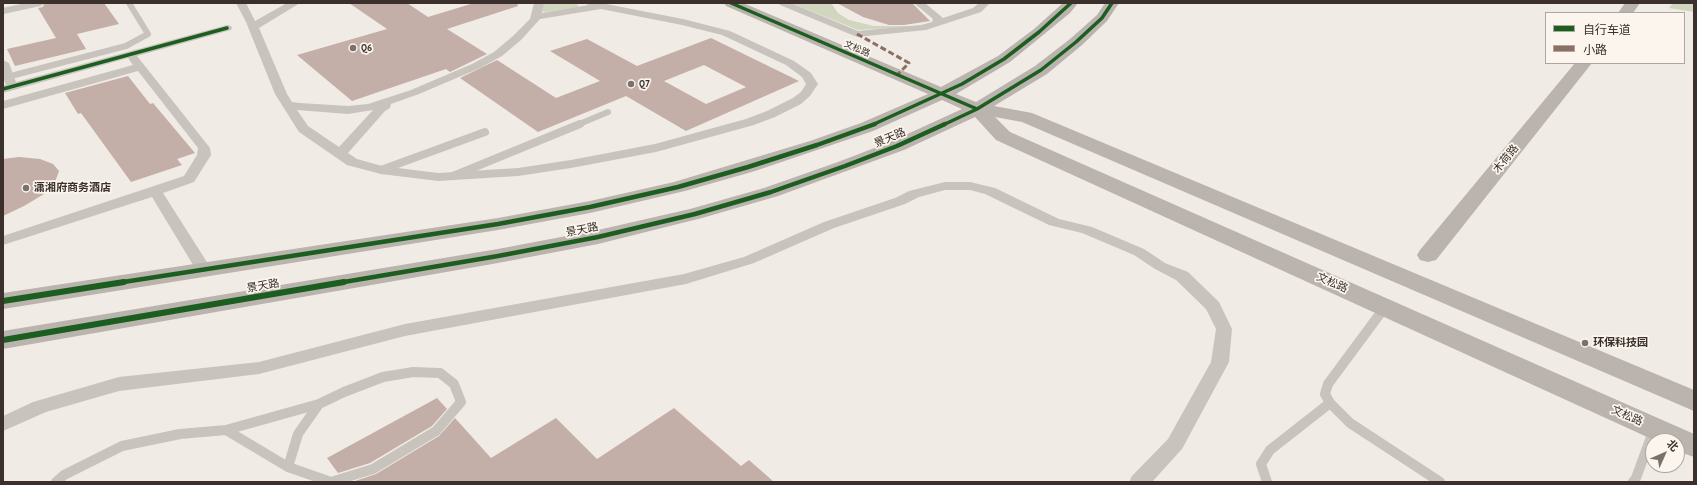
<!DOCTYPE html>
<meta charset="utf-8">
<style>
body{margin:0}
#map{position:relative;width:1697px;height:485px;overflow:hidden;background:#f0ebe5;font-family:"PT Sans","Noto Sans SC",sans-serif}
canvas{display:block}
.frame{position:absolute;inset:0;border:4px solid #3b302b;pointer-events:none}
.legend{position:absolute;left:1545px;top:12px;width:140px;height:52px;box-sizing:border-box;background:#fbf5ee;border:1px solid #aea6a0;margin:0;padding:5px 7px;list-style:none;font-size:12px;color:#3b302b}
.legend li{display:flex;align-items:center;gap:8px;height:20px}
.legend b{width:20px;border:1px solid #aea6a0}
.north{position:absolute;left:1645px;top:433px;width:40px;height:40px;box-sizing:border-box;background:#fbf5ee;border:1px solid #aea6a0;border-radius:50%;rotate:45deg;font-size:11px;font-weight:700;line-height:16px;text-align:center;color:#3b302b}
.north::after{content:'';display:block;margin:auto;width:14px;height:18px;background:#7a716c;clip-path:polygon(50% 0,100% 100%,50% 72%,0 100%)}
</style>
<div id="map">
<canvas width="1697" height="485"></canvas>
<div class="frame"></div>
<ul class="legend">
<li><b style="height:5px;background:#1b5e20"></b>自行车道</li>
<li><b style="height:5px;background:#8d6e63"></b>小路</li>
</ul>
<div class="north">北</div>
</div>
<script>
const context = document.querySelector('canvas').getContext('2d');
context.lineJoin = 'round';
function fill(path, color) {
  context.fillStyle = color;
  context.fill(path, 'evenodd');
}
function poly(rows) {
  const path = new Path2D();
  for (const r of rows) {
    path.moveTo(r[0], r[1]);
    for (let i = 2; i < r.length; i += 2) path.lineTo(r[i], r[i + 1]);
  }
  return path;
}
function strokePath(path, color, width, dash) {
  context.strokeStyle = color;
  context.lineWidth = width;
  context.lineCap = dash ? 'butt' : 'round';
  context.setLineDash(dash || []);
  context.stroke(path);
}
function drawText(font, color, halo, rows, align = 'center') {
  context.font = font + ' "PT Sans","Noto Sans SC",sans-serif';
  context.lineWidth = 3.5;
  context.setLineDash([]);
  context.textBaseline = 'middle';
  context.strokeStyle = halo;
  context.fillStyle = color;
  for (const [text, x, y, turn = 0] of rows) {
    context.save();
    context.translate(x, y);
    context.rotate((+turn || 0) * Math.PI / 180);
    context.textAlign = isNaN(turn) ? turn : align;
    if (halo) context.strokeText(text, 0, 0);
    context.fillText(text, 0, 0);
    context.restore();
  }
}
fill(poly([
 [543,3,571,3,577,4,579,7,545,12,542,11],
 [797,3,831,3,838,13,849,20,874,26,920,26,914,27,858,30,794,4],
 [1673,3,1694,3,1694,12,1669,8]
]), '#d1d6bf');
fill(poly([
 [44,3,104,3,119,24,77,34,86,49,15,66,7,49,56,38,38,8,43,7],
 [349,3,407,3,428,17,474,3,517,3,518,6,447,29,487,54,450,72,446,69,352,101,297,55,387,29],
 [837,3,912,3,930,21,904,25,889,25,863,17],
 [711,38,799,81,686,131,626,96,538,132,460,78,497,60,556,98,600,81,550,51,587,39,637,66],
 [704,65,746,87,706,104,664,81],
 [128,76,150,104,153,103,195,153,177,159,182,165,131,182,81,113,78,114,65,93],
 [19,157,40,159,53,164,59,171,55,182,44,194,24,206,3,216,3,159],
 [437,398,447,409,432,426,370,463,338,473,327,458],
 [674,408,741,466,749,460,774,482,352,482,376,474,439,436,455,418,491,458,556,418,597,459]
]), '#c3afa7');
strokePath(poly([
 [3,11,40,3],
 [3,78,126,46,148,34,129,3],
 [577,125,608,112]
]), '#c9c3be', 6);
strokePath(poly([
 [381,170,485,132],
 [453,176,580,124]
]), '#c9c3be', 8);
strokePath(poly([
 [1385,307,1328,384,1325,394,1330,403,1350,423,1440,482],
 [226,430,288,467,331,482],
 [288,467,298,434,319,404],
 [56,482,64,475,122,446,180,434,226,430,319,404,344,392,383,377,413,372,440,373,454,384,461,402,436,431,373,469,331,482],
 [1267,482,1261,464,1270,450,1330,403],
 [1633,482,1636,478,1654,429]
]), '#c9c3be', 10);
fill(poly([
 [236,3,246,3,255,21,287,3,300,3,259,28,287,94,292,102,300,103,348,106,368,104,411,90,472,64,494,52,513,36,530,19,534,3,544,3,542,13,588,5,586,3,601,3,683,19,730,31,794,61,811,73,818,84,810,96,801,104,775,117,754,125,656,152,571,168,518,176,438,181,381,174,347,165,299,132,275,94,246,22,236,3],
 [601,9,682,25,722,35,786,65,802,77,806,84,801,92,793,98,767,111,746,119,655,144,571,160,518,168,438,173,382,166,357,159,348,153,385,111,390,108,391,104,419,94,480,68,502,56,521,40,540,19,601,9],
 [297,110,348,114,373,110,339,147,308,126,297,110],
 [778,3,791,3,858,31,921,25,932,22,933,19,914,3,925,3,943,18,973,8,979,3,990,3,981,12,926,30,857,37,780,5,778,3],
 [227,25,231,26,232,28,231,30,137,56,210,148,211,155,194,182,163,193,212,270,210,273,204,275,198,273,152,197,3,245,3,236,184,176,197,155,198,148,138,71,3,109,3,101,133,65,128,58,3,93,3,85,6,85,3,78,3,60,9,63,16,82,227,25],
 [945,182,970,182,995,188,1059,219,1092,227,1144,249,1165,263,1188,272,1219,302,1232,329,1229,362,1182,449,1152,482,1129,482,1132,476,1168,439,1211,362,1216,329,1206,309,1176,280,1155,269,1134,255,1082,233,1049,225,985,194,970,190,945,190,919,197,905,204,834,228,754,263,686,284,405,336,259,374,119,391,46,412,3,431,3,416,33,402,119,377,259,362,405,324,684,274,744,257,824,222,895,198,909,191,945,182]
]), '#c9c3be');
fill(poly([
 [724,3,743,3,941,87,998,56,1034,29,1063,3,1078,3,1070,13,1010,62,956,94,976,102,1035,66,1070,39,1097,15,1105,3,1119,3,1107,21,1082,45,1047,74,994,106,1032,113,1694,390,1694,411,1022,122,995,117,1010,132,1694,434,1694,457,1677,451,1677,441,1656,441,996,140,975,117,904,150,778,196,702,218,598,244,498,263,3,349,3,331,498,249,598,230,690,209,764,188,838,162,890,142,962,109,942,100,873,131,755,171,685,191,590,213,498,230,3,309,3,293,498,218,590,201,674,182,810,141,861,123,928,94,726,6,724,3],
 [1625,3,1640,3,1633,13,1618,13,1625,3],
 [1575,63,1592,63,1436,260,1428,262,1420,260,1417,255,1420,250,1575,63]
]), '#bab3ae');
strokePath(poly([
 [857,34,909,63,897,75]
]), '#8d6e63', 3, [6, 3]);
strokePath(poly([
 [731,3,977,109],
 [3,89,227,28],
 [872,125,962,84,1004,59,1039,32,1071,3],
 [943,125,977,109,1041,70,1076,42,1102,18,1112,3]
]), '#1b5e20', 3.5);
strokePath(poly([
 [117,283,498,224,590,207,678,187,748,167,817,145,875,124],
 [338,283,498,256,598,237,695,214,771,192,845,166,897,146,945,124]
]), '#1b5e20', 4.5);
strokePath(poly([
 [3,301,124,282],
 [3,340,344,282]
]), '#1b5e20', 6);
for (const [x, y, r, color] of [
 [353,48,4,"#7a716c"],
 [631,84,4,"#7a716c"],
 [26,188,4,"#7a716c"],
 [1585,343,4,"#7a716c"]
]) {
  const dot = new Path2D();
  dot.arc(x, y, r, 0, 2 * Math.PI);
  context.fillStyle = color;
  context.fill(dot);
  strokePath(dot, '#fbf5ee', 1.5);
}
drawText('bold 9px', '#3b302b', '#fbf5ee', [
 ["Q6",361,48],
 ["Q7",639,84]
], 'left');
drawText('9px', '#3b302b', '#fbf5ee', [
 ["文松路",857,49,23]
]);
drawText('11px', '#3b302b', '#fbf5ee', [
 ["景天路",890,138,-23],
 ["木荷路",1506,159,-51],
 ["景天路",582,230,-11],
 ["文松路",1332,283,24],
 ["景天路",263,286,-10],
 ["文松路",1627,416,24]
]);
drawText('bold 11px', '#3b302b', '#fbf5ee', [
 ["潇湘府商务酒店",34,188],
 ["环保科技园",1593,343]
], 'left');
</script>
